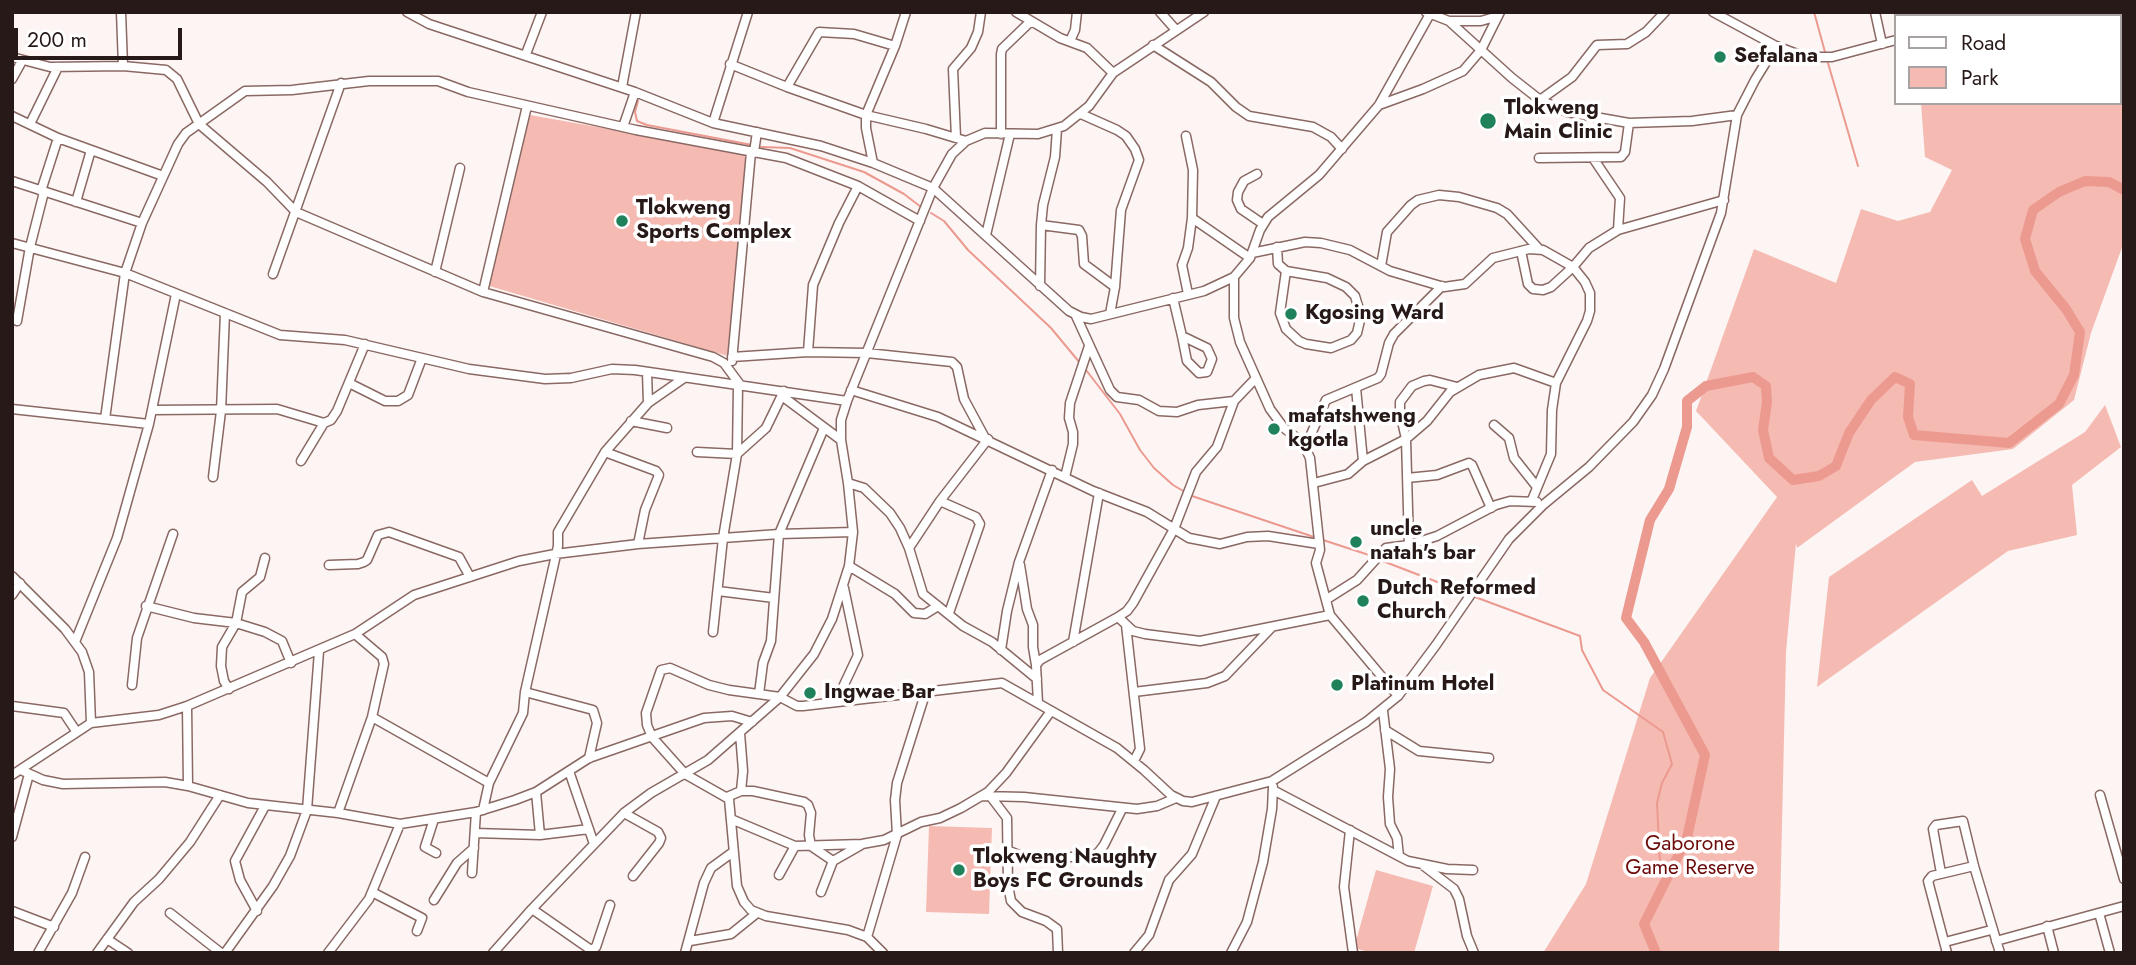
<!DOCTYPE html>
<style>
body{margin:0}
#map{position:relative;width:2136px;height:965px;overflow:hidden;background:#fdf5f4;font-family:Jost,sans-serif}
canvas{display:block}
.frame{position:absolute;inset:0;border:14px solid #261917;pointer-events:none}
.legend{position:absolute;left:1894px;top:14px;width:228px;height:91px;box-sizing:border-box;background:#fff;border:2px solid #a8a3a2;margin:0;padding:9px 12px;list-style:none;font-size:21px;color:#261917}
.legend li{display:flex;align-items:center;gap:14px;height:35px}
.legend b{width:35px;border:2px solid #a8a3a2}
.scale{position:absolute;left:14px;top:28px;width:168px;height:32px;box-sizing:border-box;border:4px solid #261917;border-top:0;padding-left:9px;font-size:21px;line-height:24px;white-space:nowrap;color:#261917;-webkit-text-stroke:5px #fff;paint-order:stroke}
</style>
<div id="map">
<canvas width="2136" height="965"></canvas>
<div class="frame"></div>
<ul class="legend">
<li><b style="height:9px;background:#fff"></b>Road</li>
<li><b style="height:19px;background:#f5bbb3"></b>Park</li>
</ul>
<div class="scale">200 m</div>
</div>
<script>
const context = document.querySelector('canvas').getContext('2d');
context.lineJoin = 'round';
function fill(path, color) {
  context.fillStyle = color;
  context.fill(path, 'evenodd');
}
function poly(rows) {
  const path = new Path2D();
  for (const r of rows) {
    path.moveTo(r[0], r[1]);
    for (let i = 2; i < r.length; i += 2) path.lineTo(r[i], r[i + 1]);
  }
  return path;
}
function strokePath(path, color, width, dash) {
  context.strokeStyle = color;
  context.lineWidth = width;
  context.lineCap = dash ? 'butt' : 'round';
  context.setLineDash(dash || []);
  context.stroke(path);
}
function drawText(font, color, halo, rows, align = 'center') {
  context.font = font + ' Jost,sans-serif';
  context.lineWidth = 7;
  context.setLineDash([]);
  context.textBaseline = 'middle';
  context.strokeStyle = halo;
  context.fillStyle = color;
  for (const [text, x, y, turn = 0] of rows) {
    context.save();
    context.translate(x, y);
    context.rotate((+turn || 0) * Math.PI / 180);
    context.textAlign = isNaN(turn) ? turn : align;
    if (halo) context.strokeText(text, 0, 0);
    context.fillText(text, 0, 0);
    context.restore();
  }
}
fill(poly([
 [2043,12,2124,12,2124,242,2091,333,2074,400,2013,449,1915,462,1797,548,1796,543,1786,652,1779,953,1543,953,1586,884,1650,678,1777,497,1696,411,1754,249,1836,283,1861,209,1898,221,1930,212,1952,170,1925,157,1921,103,2120,103,2120,16,2029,16],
 [530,115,744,153,746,156,728,356,489,286],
 [2105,405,2121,447,2072,485,2077,535,2008,551,1817,687,1829,577,1972,480,1982,496,2085,432],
 [929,826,992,828,989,914,926,912],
 [1376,870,1433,886,1414,953,1372,953,1354,948]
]), '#f5bbb3');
strokePath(poly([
 [1814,12,1825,52],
 [1828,63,1858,166],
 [638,101,635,112,637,121,647,125,752,145],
 [761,147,790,148,864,172,904,194,921,207],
 [931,213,944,221,968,250,1051,328,1080,363],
 [1086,370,1120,414,1140,450,1154,468,1173,485,1185,492],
 [1189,495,1314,537],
 [1323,540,1372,556],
 [1380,560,1466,593],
 [1475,597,1580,636,1582,650,1603,690,1663,732,1672,764,1662,783,1657,803,1660,864,1667,878]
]), '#ec9a90', 2);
strokePath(poly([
 [1656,953,1644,924,1687,838,1705,755,1644,642,1626,618,1650,520,1669,489,1687,427,1687,401,1706,386,1753,377,1766,386,1767,402,1763,430,1769,458,1793,480,1819,476,1836,466,1849,433,1871,400,1895,377,1910,384,1908,417,1914,435,2009,443,2059,404,2074,375,2080,332,2066,309,2035,271,2025,239,2033,210,2059,192,2085,181,2109,182,2124,190]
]), '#ec9a90', 10);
const minor = poly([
 [121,12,123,66],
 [407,12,429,24,635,92,713,123,821,146,873,163,933,188,1069,311,1081,317,1091,319,1204,291,1234,277,1250,258,1260,230,1268,217,1319,175,1379,105,1430,14],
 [1016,12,1060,38,1087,48,1113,73],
 [1160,12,1176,30],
 [1426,12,1449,21,1512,78,1540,100,1567,112,1629,123,1692,121,1737,115],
 [1713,12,1776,46,1805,57,1832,57,1896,40],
 [1875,12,1882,44],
 [1983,16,1996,12],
 [1449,21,1481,21,1498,16],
 [1070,41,1075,30,1077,12],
 [1153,45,1211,82,1236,107,1249,116,1313,127,1331,137,1342,149],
 [526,54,542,12],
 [12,57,50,67,123,66,166,70,177,79,199,124,267,182,296,212,483,292,713,357,724,363,741,386],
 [730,64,787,87,866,115,926,129,966,141],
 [12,79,22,61],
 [622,87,636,12],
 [787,87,819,32,854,34,895,46],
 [1540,100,1572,77,1597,45,1627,44,1646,32,1665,12],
 [1379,105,1423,89,1463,71,1481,50,1500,12],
 [1081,114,1117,130,1126,136,1135,149,1139,160,1121,210,1115,287,1110,314],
 [12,116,58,138,163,176],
 [713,123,748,12],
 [30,124,58,67],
 [623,127,635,92],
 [1001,134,1001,54,1002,49,1030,22],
 [1186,136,1193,170,1192,218,1188,248,1182,265,1188,294],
 [956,138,953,69,971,48,978,32,981,12],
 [754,152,757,132],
 [1539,158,1621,157,1625,152,1629,123],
 [1593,158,1620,198,1618,230],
 [873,163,866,128,866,115,895,46,906,12],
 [1257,174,1244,181,1238,192,1237,200,1241,209,1263,224],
 [12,181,142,223],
 [41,191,58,138],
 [76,202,91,150],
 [1192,218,1250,258],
 [1041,225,1079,230,1082,236,1084,264,1115,287],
 [986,235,1010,134],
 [12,243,125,273,280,335,345,340,469,369,545,379,571,378,612,369,635,370,847,401],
 [1277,247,1278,264,1286,271,1327,278,1346,287,1355,296,1361,316,1357,333,1351,340,1331,348,1306,344,1299,341,1286,329,1280,313,1286,271],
 [1521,251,1528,284,1533,289,1543,290,1551,287,1573,267,1589,248,1618,230,1724,200],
 [1252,253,1305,242,1321,243,1350,250,1390,271,1444,287,1465,284,1493,258,1529,249,1543,250,1573,267,1585,282,1590,293,1590,311,1587,321,1556,383,1552,410,1551,454,1532,500],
 [1381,266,1387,232,1411,205,1418,200,1439,195,1459,197,1497,208,1507,214,1539,249],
 [435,272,460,168],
 [273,274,341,83],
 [1234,277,1234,318,1240,342,1270,409,1284,428,1303,443,1310,458,1320,550,1316,563,1330,615,1398,696],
 [1040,286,1041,225,1043,205,1055,157,1057,129],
 [483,292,527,106],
 [1173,298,1182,336,1187,361,1199,373,1207,372,1212,359,1207,348,1182,336],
 [1076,316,1110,390,1117,397,1139,400,1159,411,1177,412,1198,405,1234,401,1256,378],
 [17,321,30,247,44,192],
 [808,352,813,285,839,223,858,186],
 [732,357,808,352,867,353,952,362,957,367,964,399,985,438],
 [732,361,751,152],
 [647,372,648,403],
 [349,383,385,401,398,401,408,395,422,358],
 [1356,388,1363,461],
 [851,390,938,417,1093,491,1147,512,1189,538,1220,544,1247,537,1268,536,1319,544],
 [782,396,841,440],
 [12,409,149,424],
 [152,410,277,409,324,423],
 [105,419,125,273,142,223,178,144,186,133,245,91,292,90,369,81,438,81,468,92,636,130,786,158,858,186,920,221],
 [631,421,667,428],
 [1494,425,1509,438,1514,458,1537,487],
 [1305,448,1326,400,1378,378,1381,374,1389,343,1394,334,1442,286],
 [605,452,656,471,659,475,645,510,638,544],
 [697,452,737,454,766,428,784,391],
 [301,461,324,423,331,420,337,411,365,344],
 [213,477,221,411,225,313],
 [1065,477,1073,444,1073,432,1069,418,1070,403,1089,346],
 [1407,478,1437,475,1469,463,1472,465,1491,508],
 [848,483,864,488,890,513,900,528,909,548,923,594,963,626,992,642,1037,679],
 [1314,483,1348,474,1363,461,1406,439,1427,421,1450,392,1479,375,1514,368,1556,383],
 [940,501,976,517,980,524,949,613],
 [1409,545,1406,439,1400,412,1400,402,1412,386,1424,381,1430,380,1457,387],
 [909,548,940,501,988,439],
 [329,565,358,564,364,562,367,560,378,535,389,532,459,557,470,577],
 [1020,565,1027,609,1033,625,1033,647,1036,665],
 [849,566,895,594,914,613,925,614,938,606],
 [12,576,65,629,82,652,89,672,91,723],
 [844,588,858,655,842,689,842,696,845,701],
 [718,591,774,598],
 [12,595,20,583],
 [1327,599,1357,580,1386,548,1409,545,1437,536,1496,505,1510,501,1537,502],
 [146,606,194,618,236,623,265,632,282,641,291,663],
 [1118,617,1133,631,1145,634,1200,641,1330,615],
 [1126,625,1140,749,1134,761],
 [713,632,723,538,737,454,738,386],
 [75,642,117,538,149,424,176,294],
 [1073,642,1099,493],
 [1001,650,1007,611,1019,562,1052,470],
 [132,685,137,638,173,534],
 [229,689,224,681,221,666,222,647,236,623,242,592,260,577,265,558],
 [525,692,593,710,597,723,589,758],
 [1134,692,1207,683,1225,676,1272,627],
 [759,694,763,663,771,641,779,534,824,428],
 [1038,703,1036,665,1040,660,1118,617,1127,611,1133,603,1174,529,1196,472,1217,447,1234,401],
 [12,706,64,713,76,731],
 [187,706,188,786],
 [1383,711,1390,769,1388,797,1390,824,1397,838,1399,856],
 [372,717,489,783],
 [1385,730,1419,751,1489,758],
 [740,733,743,771,741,791],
 [21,770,43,780,63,784,165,782,188,786,248,803,338,813,400,824,476,812,515,800,536,792,589,758,704,718,732,716,752,722],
 [569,771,594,844],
 [12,775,91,723,159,715,187,706,355,634,414,595,519,561,555,554,638,544,779,534,853,532],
 [1273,790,1408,861,1447,869,1473,870],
 [536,792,540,835],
 [2100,795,2124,879],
 [982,796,1024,797,1137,809,1157,806,1176,798],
 [727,797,741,791,753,791,804,802,808,805,811,813,809,835,811,846,833,861,861,845],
 [991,797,1007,818,1008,885,1011,901,1022,912,1046,921,1057,929,1058,953],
 [483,810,489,783,523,713,525,692,558,546,558,532,605,452,648,403,684,378],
 [338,813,372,717,384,664,382,657,355,634],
 [624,813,658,832,661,838,659,843,633,876],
 [434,819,425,847,436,853],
 [731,819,795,846,862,844,884,840,921,822,940,818,961,808,988,792,1006,773,1051,711],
 [1350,830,1344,887,1353,953],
 [475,833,540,835,589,829],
 [12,837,29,774],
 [1007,850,1024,857,1089,857,1098,853,1104,845,1122,809],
 [1424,866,1454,889,1459,899,1467,936,1474,953],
 [472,873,476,812],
 [1941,873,1933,829,1936,825,1963,821,1974,866,2000,953],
 [779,875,795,846],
 [372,892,422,918,417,931],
 [821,892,833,861],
 [434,900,457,863,474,848],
 [532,909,591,950,596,947,610,905],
 [12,911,54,927],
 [257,911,240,880,235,861,265,806],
 [170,913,221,953],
 [2099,913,2110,953],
 [2047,926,2054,953],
 [867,937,897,835,895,800,897,783,926,691],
 [107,939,128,953],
 [690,941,731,934,757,913],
 [1996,941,2124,906],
 [1945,942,1991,930],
 [38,953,72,893,85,857],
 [97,953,134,902,159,879,190,842,220,795],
 [225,953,273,886,290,856,307,810,319,651],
 [328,953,369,899,400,824],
 [493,953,532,909,624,813,651,793,708,760,780,697,814,654,832,619,849,566,853,532,848,483,841,440,841,420,847,401,933,188,952,154,966,141,985,133,1038,134,1064,126,1089,106,1113,73,1204,12],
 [685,953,704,883,711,868,733,852],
 [883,953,867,937,848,930,766,916,751,910,744,902,737,886,729,799,685,774,652,737,647,725,646,713,661,670,670,668,709,685,729,690,780,697,797,706,803,706,1002,683,1117,748,1144,770,1171,795,1183,801,1192,802,1272,781,1366,722,1398,696,1436,645,1509,539,1543,505,1589,467,1633,422,1652,395,1664,369,1721,213,1737,115,1755,80,1776,46],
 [1134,953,1149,935,1169,880,1192,854,1216,796],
 [1231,953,1247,922,1263,862,1272,809,1273,787],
 [1947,953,1928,881,1932,876,1974,866]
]);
strokePath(minor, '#8a6863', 11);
strokePath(minor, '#fff', 8);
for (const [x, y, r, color] of [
 [1720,57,7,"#20825b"],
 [1488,121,9,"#20825b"],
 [622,221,7,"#20825b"],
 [1291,314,7,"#20825b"],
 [1274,429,7,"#20825b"],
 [1356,542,7,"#20825b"],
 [1363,601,7,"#20825b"],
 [1337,685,7,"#20825b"],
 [810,693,7,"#20825b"],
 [959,870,7,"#20825b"]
]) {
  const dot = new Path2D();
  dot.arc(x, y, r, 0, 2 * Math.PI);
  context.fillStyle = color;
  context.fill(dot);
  strokePath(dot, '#fff', 2.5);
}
drawText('bold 21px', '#261917', '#fff', [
 ["Sefalana",1734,57],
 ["Tlokweng",1504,109],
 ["Main Clinic",1504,133],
 ["Tlokweng",636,209],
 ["Sports Complex",636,233],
 ["Kgosing Ward",1305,314],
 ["mafatshweng",1288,417],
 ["kgotla",1288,441],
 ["uncle",1370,530],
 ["natah's bar",1370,554],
 ["Dutch Reformed",1377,589],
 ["Church",1377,613],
 ["Platinum Hotel",1351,685],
 ["Ingwae Bar",824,693],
 ["Tlokweng Naughty",973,858],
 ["Boys FC Grounds",973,882]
], 'left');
drawText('21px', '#6c0a0a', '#fff', [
 ["Gaborone",1690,845],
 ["Game Reserve",1690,869]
]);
</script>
